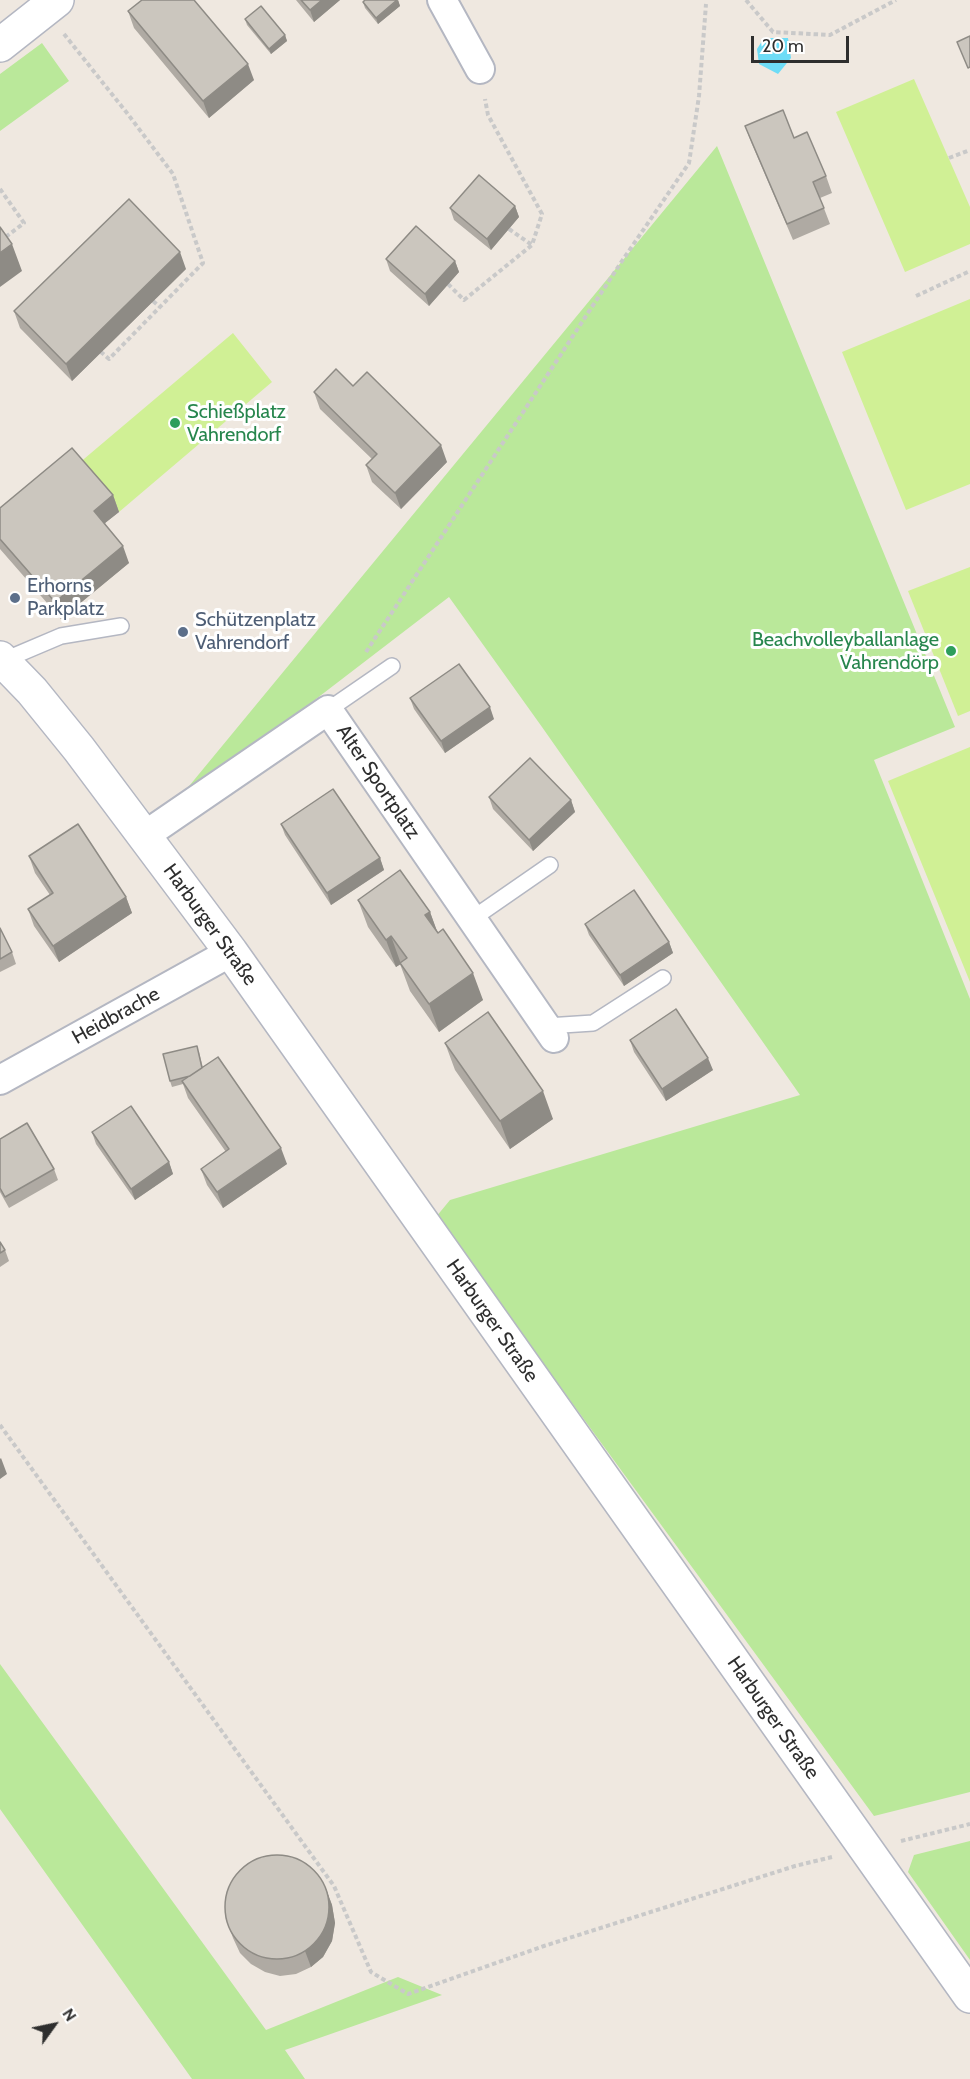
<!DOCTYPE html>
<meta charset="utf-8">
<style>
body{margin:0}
#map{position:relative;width:970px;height:2079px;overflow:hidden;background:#efe8e0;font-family:Cabin,sans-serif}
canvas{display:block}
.north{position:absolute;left:24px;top:1995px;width:60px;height:60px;-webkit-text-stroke:4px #fff;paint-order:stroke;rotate:57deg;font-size:16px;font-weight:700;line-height:24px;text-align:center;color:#2e2e2e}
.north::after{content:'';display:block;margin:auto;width:21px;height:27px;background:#2e2e2e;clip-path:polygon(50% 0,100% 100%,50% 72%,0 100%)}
.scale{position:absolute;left:751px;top:36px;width:98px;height:27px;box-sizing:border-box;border:3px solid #2e2e2e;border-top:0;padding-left:8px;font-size:18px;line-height:21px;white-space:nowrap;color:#2e2e2e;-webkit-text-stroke:4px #fff;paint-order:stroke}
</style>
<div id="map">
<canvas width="970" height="2079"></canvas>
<div class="north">N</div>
<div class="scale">20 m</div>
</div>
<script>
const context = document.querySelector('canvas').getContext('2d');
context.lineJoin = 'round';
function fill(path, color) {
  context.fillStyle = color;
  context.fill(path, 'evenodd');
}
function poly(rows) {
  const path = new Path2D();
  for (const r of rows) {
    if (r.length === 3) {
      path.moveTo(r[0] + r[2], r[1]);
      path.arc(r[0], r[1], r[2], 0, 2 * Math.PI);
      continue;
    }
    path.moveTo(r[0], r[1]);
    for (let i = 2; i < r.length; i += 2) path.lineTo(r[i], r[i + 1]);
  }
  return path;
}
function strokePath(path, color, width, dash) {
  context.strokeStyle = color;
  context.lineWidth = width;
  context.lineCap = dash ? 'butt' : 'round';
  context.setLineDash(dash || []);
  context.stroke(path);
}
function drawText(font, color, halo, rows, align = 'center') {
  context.font = font + ' Cabin,sans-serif';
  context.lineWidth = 6;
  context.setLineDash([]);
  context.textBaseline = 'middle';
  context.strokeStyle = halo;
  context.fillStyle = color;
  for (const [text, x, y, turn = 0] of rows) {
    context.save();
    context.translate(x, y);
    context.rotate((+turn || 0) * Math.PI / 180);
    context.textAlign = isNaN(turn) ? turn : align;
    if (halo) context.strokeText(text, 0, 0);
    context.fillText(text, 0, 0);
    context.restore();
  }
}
fill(poly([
 [42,43,69,81,0,131,0,74],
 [717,146,955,727,874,760,970,999,970,1792,874,1816,436,1217,450,1200,800,1095,542,727,449,597,166,814],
 [0,1664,266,2030,398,1977,442,1995,285,2050,305,2079,192,2079,0,1809],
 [970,1841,970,1960,908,1872,914,1855]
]), '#bae89a');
fill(poly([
 [914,79,970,207,970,244,905,272,836,112],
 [970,299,970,484,906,510,842,352],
 [233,333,272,382,119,512,78,464],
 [970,567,970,711,958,716,908,591],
 [970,747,970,982,888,781]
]), '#d0f095');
fill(poly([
 [764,38,788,38,791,58,778,74,759,64,757,49]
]), '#6edcf6');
const service = poly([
 [2,661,61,636,121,626],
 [328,710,392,666],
 [472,919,550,865],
 [547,1026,593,1023,663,978]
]);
const minor = poly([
 [442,0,480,69],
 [144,836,328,710,554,1038],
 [0,1080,231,952]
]);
const tertiary = poly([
 [0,45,57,0],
 [0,658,32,691,79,749,231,952,970,1996]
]);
strokePath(service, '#b4b7c2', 18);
strokePath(minor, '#b4b7c2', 32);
strokePath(tertiary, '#b4b7c2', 36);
strokePath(poly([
 [746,0,773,32,830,35,896,0],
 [64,34,127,113,173,174,203,263,109,359,101,352],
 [949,158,970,150],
 [0,189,24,223,3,239],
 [509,229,532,245],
 [448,284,464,300,532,245,542,214,488,115,485,99],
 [916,296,970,271],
 [153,301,160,307],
 [366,652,622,261,689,163,699,96,706,4],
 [0,1425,334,1886,371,1972,408,1994,544,1946,795,1866,832,1857],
 [901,1841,970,1824]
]), '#c9c9c9', 4, [4.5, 3]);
strokePath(service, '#fff', 15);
strokePath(minor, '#fff', 28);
strokePath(tertiary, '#fff', 33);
fill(poly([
 [296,0,340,0,314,22],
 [398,0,400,6,378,24,365,8,363,2],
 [128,11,254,80,209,118,134,28],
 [245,19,285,35,287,41,271,54,247,25],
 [745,126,794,138,826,176,832,193,820,198,830,224,793,240,751,142],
 [515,206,519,217,491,250,454,220,450,208],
 [386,259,455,261,459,272,429,306,390,271],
 [186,269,72,381,20,328,14,311],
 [353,386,447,462,401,509,372,482,366,465,372,459,320,409,314,392],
 [113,495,119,512,105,523,129,563,61,619,0,549,0,508],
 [410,698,494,719,445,753,414,709],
 [489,797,571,800,575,812,533,851,493,809],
 [281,824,380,858,384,870,331,905,285,835],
 [29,856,126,897,132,913,59,962,34,926,28,909,50,895,35,873],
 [358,900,430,912,437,932,483,1000,439,1032,410,991,400,964,396,967,368,927],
 [585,924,669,942,673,953,624,986,589,935],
 [0,928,12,952,16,964,0,972],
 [630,1040,713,1070,666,1101,634,1052],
 [445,1043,553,1119,510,1149,455,1070],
 [199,1052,203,1068,287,1164,223,1208,207,1185,201,1169,226,1152,188,1098,183,1084,172,1087,170,1081],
 [92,1132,169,1162,173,1174,135,1200,96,1144],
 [0,1139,54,1169,58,1180,9,1208,0,1192],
 [0,1242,5,1250,9,1261,0,1267],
 [326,1889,332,1905,335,1923,332,1941,323,1957,311,1967,296,1974,280,1976,265,1972,251,1964,240,1953,233,1938,227,1921]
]), '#afaaa3');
fill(poly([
 [322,0,340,0,314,22,310,10],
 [398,0,400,6,378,24,376,18],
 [285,35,287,41,271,54,269,49],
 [248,64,254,80,209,118,203,101],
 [515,206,519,217,491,250,487,239],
 [12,244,22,271,0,287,0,253],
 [180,252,186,269,72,381,66,364],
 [455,261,459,272,429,306,425,294],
 [441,445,447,462,401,509,395,493],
 [113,495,119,512,100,527,94,511],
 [123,546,129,563,61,619,55,602],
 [490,707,494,719,445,753,441,741],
 [571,800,575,812,533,851,529,840],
 [380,858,384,870,331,905,327,893],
 [126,897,132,913,59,962,53,946],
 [430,912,440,939,425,915],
 [391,936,401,964,396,967,386,940],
 [669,942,673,953,624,986,620,975],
 [473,973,483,1000,439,1032,429,1004],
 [708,1058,713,1070,666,1101,662,1089],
 [543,1091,553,1119,510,1149,500,1121],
 [281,1148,287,1164,223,1208,217,1192],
 [169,1162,173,1174,135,1200,131,1189],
 [1,1458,7,1474,0,1479,0,1459],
 [326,1889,332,1905,335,1923,332,1941,323,1957,311,1967,305,1951]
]), '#8e8b85');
const building = poly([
 [142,0,194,0,248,64,203,101,128,11,142,0],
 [301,0,322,0,310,10,301,0],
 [365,0,397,0,376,18,363,2,365,0],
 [261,6,285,35,269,49,245,19,261,6],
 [970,36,970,67,968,68,957,42,970,36],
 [783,110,794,138,807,132,826,176,813,182,824,208,787,224,745,126,783,110],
 [479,175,515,206,487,239,450,208,479,175],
 [129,199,180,252,66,364,14,311,129,199],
 [416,226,455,261,425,294,386,259,416,226],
 [0,227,12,244,0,253,0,227],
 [336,369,353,386,367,372,441,445,395,493,366,465,377,454,314,392,336,369],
 [72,448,113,495,94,511,123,546,55,602,0,539,0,508,72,448],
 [459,664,490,707,441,741,410,698,459,664],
 [530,758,571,800,529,840,489,797,530,758],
 [333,789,380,858,327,893,281,824,333,789],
 [78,824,126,897,53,946,28,909,53,893,29,856,78,824],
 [400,870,430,912,425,915,438,933,443,929,473,973,429,1004,400,963,407,958,391,936,386,940,358,900,400,870],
 [634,890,669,942,620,975,585,924,634,890],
 [0,928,12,952,0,959,0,928],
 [676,1009,708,1058,662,1089,630,1040,676,1009],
 [488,1012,543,1091,500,1121,445,1043,488,1012],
 [197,1046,202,1068,190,1076,170,1081,163,1054,197,1046],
 [218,1057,281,1148,217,1192,201,1169,229,1149,182,1081,218,1057],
 [131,1106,169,1162,131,1189,92,1132,131,1106],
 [27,1123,54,1169,5,1197,0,1188,0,1139,27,1123],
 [0,1242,5,1250,0,1253,0,1242],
 [277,1907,52]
]);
fill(building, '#cbc6be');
strokePath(building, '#8e8b85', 1.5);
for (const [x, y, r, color] of [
 [175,423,6,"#2e9e5b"],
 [15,598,6,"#5c6f8a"],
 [183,632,6,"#5c6f8a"],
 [951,651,6,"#2e9e5b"]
]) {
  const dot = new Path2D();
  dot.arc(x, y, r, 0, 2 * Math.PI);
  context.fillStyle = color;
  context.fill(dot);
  strokePath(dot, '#fff', 2);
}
drawText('20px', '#27864d', '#fff', [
 ["Schießplatz",187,412],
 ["Vahrendorf",187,435],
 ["Beachvolleyballanlage",939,640,"right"],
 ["Vahrendörp",939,663,"right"]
], 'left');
drawText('20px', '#4e5e75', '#fff', [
 ["Erhorns",27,586],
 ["Parkplatz",27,609],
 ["Schützenplatz",195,620],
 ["Vahrendorf",195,643]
], 'left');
drawText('20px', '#2e2e2e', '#fff', [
 ["Alter Sportplatz",378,782,56],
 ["Harburger Straße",210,925,54],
 ["Heidbrache",116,1016,-29],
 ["Harburger Straße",492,1321,55],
 ["Harburger Straße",773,1718,55]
]);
</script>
